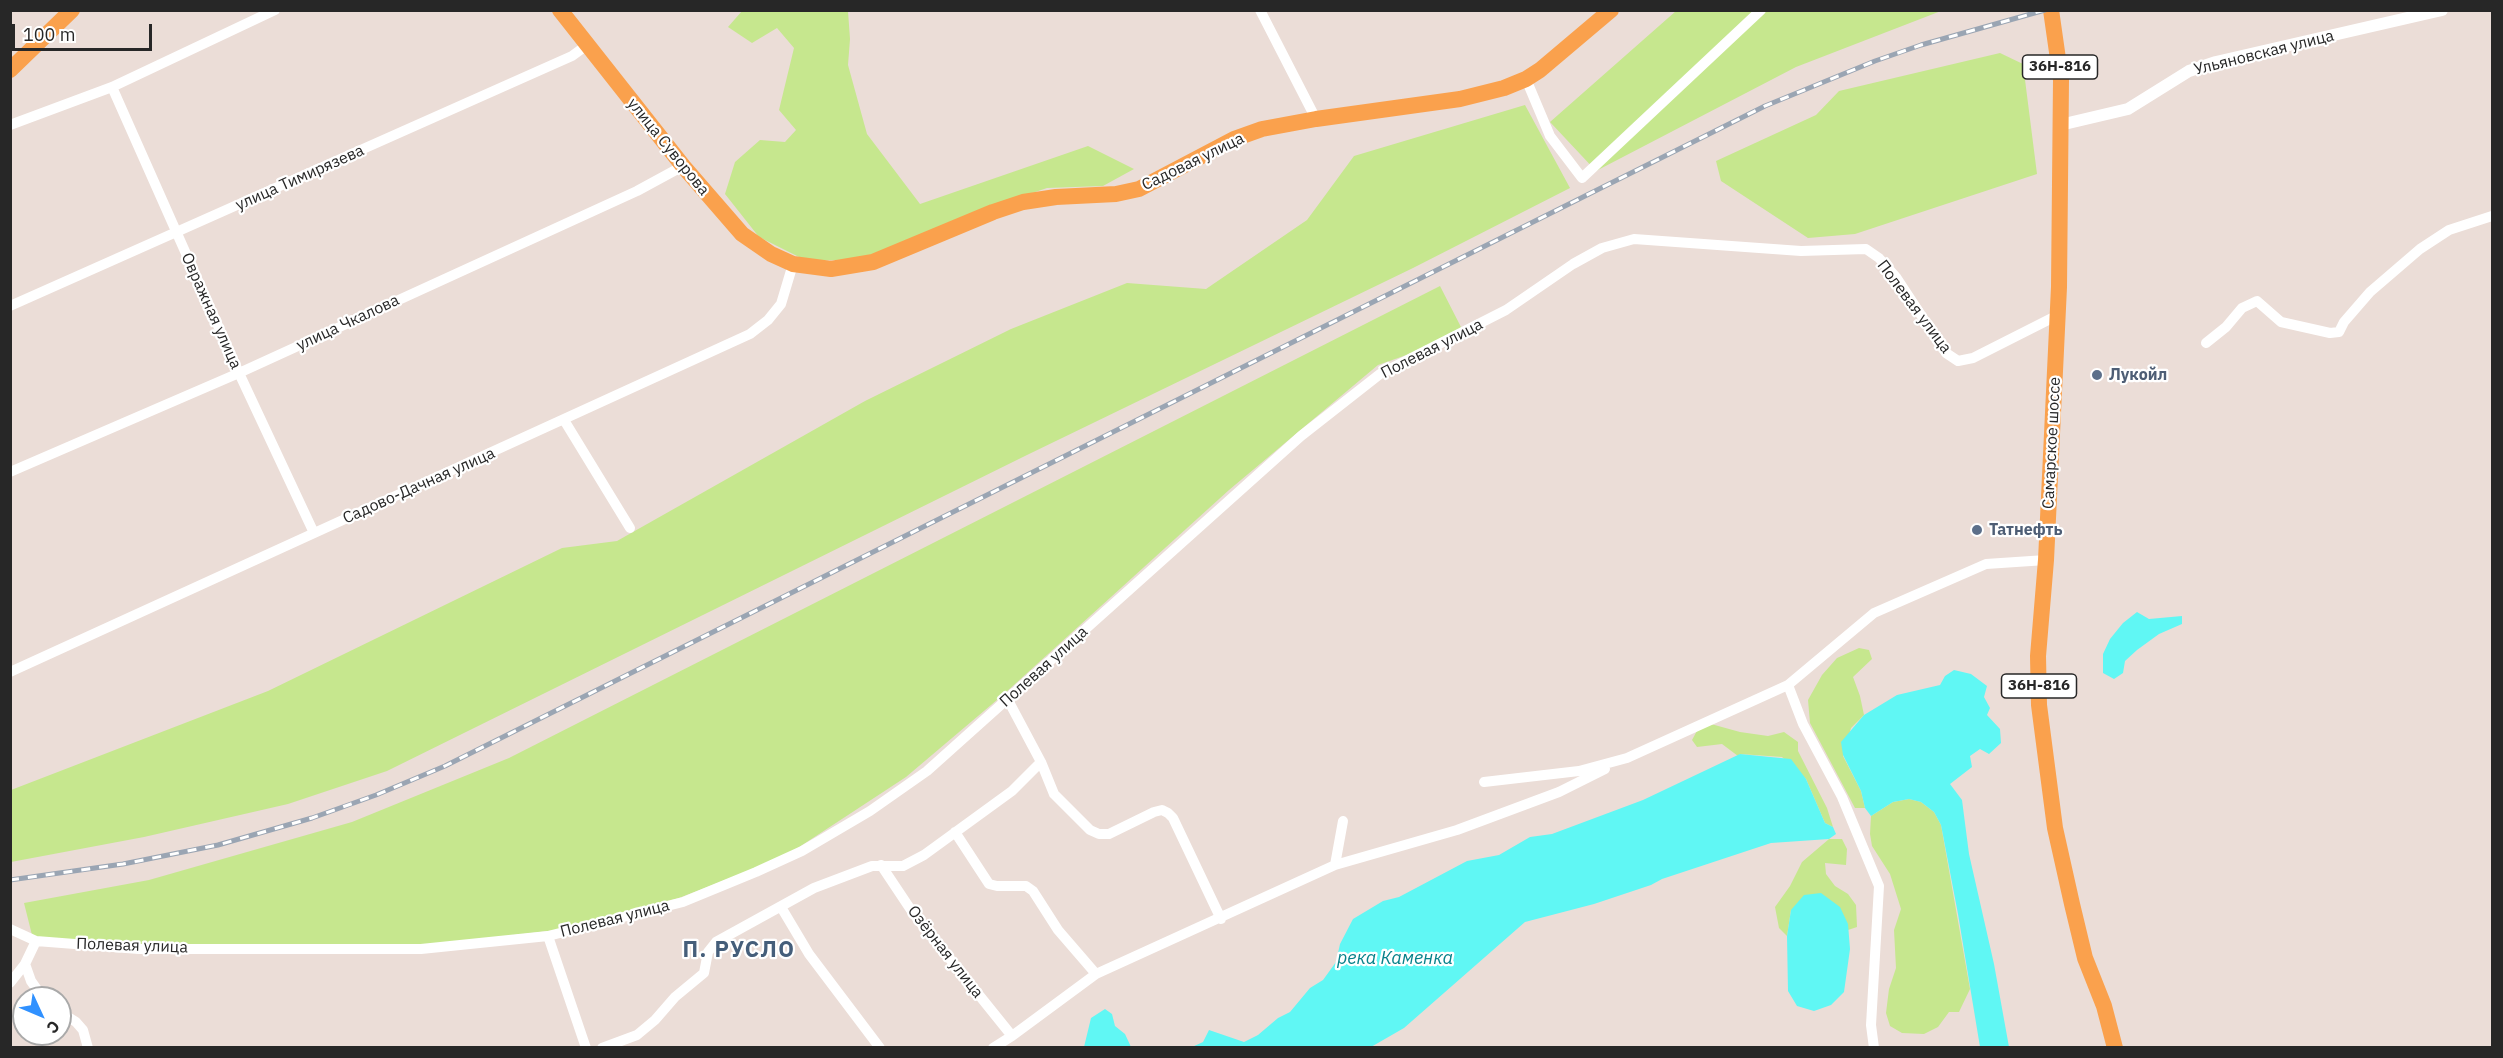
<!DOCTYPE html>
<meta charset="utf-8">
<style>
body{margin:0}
#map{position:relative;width:2503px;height:1058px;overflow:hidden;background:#ebddd7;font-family:"IBM Plex Sans",sans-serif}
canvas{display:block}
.frame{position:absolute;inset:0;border:12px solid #272727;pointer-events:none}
.north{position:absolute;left:12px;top:986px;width:60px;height:60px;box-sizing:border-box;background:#fff;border:2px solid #a9a9a9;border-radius:50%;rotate:134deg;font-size:16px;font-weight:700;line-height:24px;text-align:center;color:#272727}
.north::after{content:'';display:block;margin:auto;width:21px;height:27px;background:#3091ff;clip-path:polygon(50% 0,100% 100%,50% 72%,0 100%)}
.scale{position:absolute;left:12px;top:24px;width:140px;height:27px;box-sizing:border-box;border:3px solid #272727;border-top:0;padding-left:8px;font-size:18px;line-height:21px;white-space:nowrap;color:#272727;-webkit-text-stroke:4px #fff;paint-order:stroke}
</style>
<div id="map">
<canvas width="2503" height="1058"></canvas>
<div class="frame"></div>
<div class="north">С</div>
<div class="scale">100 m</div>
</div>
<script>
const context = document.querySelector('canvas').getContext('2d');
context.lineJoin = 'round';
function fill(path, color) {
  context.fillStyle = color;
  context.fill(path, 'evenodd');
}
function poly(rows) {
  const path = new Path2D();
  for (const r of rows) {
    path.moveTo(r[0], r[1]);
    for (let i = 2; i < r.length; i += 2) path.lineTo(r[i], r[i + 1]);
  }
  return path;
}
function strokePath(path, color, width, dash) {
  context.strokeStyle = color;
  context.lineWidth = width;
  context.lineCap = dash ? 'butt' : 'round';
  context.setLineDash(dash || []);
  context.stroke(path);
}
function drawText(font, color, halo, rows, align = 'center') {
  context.font = font + ' "IBM Plex Sans",sans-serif';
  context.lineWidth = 4.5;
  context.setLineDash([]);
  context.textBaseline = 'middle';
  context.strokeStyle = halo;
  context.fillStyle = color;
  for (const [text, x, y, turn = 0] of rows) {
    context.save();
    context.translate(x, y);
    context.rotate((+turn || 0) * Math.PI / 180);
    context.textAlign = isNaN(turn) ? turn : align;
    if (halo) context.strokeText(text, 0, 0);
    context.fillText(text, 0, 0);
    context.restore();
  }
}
fill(poly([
 [742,11,848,11,850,39,848,65,867,134,920,204,1088,146,1134,169,1103,186,1047,188,991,207,864,259,807,261,759,237,725,194,735,162,760,140,785,142,796,130,779,110,794,48,777,28,752,43,728,27],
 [1676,11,1941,11,1796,67,1596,171,1550,122],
 [2000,53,2023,64,2037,174,1855,234,1808,238,1721,181,1716,161,1816,115,1839,91],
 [1525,105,1570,188,1413,268,1027,455,387,771,288,804,144,837,11,862,11,790,268,691,562,548,617,541,865,401,1011,329,1127,283,1206,289,1307,220,1354,156],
 [1440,286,1462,329,1418,351,1378,365,1229,490,1004,694,906,777,784,857,679,898,556,930,424,946,34,943,24,903,149,880,352,822,509,758],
 [1859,648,1869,650,1872,659,1853,677,1860,696,1864,715,1851,728,1843,756,1861,791,1865,808,1855,808,1810,723,1808,700,1822,675,1837,658],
 [1711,724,1740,732,1768,736,1784,732,1798,742,1798,751,1827,808,1833,827,1825,823,1806,779,1782,757,1740,754,1738,756,1722,744,1697,747,1692,740,1698,729],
 [1909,799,1921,802,1934,812,1941,825,1970,989,1959,1012,1949,1012,1938,1027,1924,1034,1902,1033,1890,1026,1886,1013,1889,989,1896,968,1894,930,1901,909,1890,874,1872,846,1870,834,1871,816,1893,802],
 [1829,839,1842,839,1847,849,1846,865,1825,863,1826,874,1835,886,1848,894,1856,905,1857,927,1848,930,1848,924,1791,910,1787,936,1779,928,1775,907,1790,886,1802,862]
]), '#c6e78e');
fill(poly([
 [2137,612,2149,619,2182,616,2182,624,2159,634,2137,650,2125,661,2123,673,2114,679,2103,673,2103,654,2110,639,2123,623],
 [1954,670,1971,674,1987,686,1984,697,1990,708,1987,715,2000,729,2001,743,1989,754,1980,749,1970,756,1972,767,1950,784,1962,800,1969,854,1994,964,2009,1047,1980,1047,1958,914,1941,825,1934,812,1921,802,1909,799,1893,802,1871,816,1865,808,1861,791,1843,755,1841,742,1864,715,1897,695,1940,685,1945,676],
 [1740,754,1791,759,1806,779,1825,823,1833,827,1836,834,1829,839,1771,843,1662,879,1651,885,1594,904,1525,922,1404,1028,1371,1047,1174,1047,1192,1047,1203,1042,1209,1030,1244,1042,1258,1035,1278,1018,1290,1012,1310,988,1323,980,1336,962,1340,944,1353,919,1383,901,1399,897,1467,861,1499,855,1530,837,1552,834,1643,800],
 [1821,893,1840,907,1848,924,1850,949,1844,992,1831,1005,1814,1011,1797,1006,1788,991,1787,936,1791,910,1804,895],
 [1105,1009,1112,1014,1115,1026,1125,1034,1131,1047,1084,1047,1091,1018]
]), '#60f7f4');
strokePath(poly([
 [1260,10,1316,119],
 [1526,79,1550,136,1582,178,1761,10],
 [112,87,239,373,314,533],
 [10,125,112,87,275,10],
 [10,306,572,56,587,45],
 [2206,343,2226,327,2242,308,2257,301,2281,322,2330,333,2339,332,2344,322,2370,292,2420,249,2449,230,2492,216],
 [564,420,630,528],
 [10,472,239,373,637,191,683,166],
 [10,672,750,334,768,320,781,304,793,264],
 [1788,685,1803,724,1842,797,1879,886,1871,1025,1874,1048],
 [1008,700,1041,762,1054,794,1090,830,1099,834,1109,834,1154,812,1162,810,1168,813,1173,818,1221,919],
 [1484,782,1579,771,1627,758,1788,685,1874,613,1986,564,2046,560],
 [955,832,989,884,997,886,1026,886,1033,891,1058,930,1096,974],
 [881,865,913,913,1012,1036],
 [1335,865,1457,830,1559,792,1605,769],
 [781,907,809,954,880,1048],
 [10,929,36,941,139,949,421,949,548,936,683,902,756,872,802,851,870,811,927,771,1301,436,1380,374,1506,310,1573,264,1602,248,1634,239,1801,251,1866,249,1879,258,1896,277,1946,353,1958,361,1973,358,2058,315],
 [548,936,586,1048],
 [36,941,25,964,31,981,43,998],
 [10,983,25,964],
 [60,1012,76,1022,83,1030,88,1048],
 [602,1048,637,1035,655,1020,675,997,704,973,708,952,716,942,814,888,872,866,903,866,924,855,1012,791,1041,762],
 [993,1048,1012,1036,1096,974,1335,865,1343,821]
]), '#fff', 10);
strokePath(poly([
 [2060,125,2128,109,2189,71,2216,62,2442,10]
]), '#fff', 12);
strokePath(poly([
 [560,10,683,166,742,234,771,254,793,264,831,269,873,262,993,212,1023,202,1056,197,1116,194,1139,189,1234,139,1262,129,1316,119,1460,99,1504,88,1526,79,1540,70,1611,10],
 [2051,10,2061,80,2059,287,2046,560,2038,656,2039,705,2055,828,2072,904,2085,958,2104,1006,2115,1048],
 [10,70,72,10]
]), '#faa14d', 16);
const rail = poly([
 [10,880,123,864,218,845,312,818,376,795,445,766,1765,106,1875,61,1921,45,2045,10]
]);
strokePath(rail, '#9aa5b3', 5);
strokePath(rail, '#fff', 3, [9]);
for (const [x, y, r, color] of [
 [2097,375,6,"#5c6f8a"],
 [1977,530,6,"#5c6f8a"]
]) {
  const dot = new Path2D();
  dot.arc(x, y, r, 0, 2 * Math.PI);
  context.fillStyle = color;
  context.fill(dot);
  strokePath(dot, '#fff', 2);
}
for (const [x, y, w] of [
 [2060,67,75],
 [2039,686,75]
]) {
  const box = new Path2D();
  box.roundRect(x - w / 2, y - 12, w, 24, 4.5);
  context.fillStyle = '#fff';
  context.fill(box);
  strokePath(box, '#272727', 1.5);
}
drawText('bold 15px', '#272727', null, [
 ["36Н-816",2060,67],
 ["36Н-816",2039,686]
]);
drawText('16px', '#272727', '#fff', [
 ["Ульяновская улица",2264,53,-14],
 ["улица Суворова",668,147,51],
 ["Садовая улица",1193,162,-26],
 ["улица Тимирязева",300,178,-24],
 ["Полевая улица",1914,307,53],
 ["Овражная улица",211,311,66],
 ["улица Чкалова",348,323,-25],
 ["Полевая улица",1432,349,-27],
 ["Самарское шоссе",2052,443,-87],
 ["Садово-Дачная улица",419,486,-24],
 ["Полевая улица",1044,667,-42],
 ["Полевая улица",615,919,-14],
 ["Полевая улица",132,946,2],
 ["Озёрная улица",945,952,52]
]);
drawText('bold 16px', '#4e5e75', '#fff', [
 ["Лукойл",2109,375],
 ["Татнефть",1989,530]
], 'left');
drawText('italic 18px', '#06818a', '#fff', [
 ["река Каменка",1395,959]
]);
context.letterSpacing = '1.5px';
drawText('bold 22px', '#455e7a', '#fff', [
 ["П. РУСЛО",739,951]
]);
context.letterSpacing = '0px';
</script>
